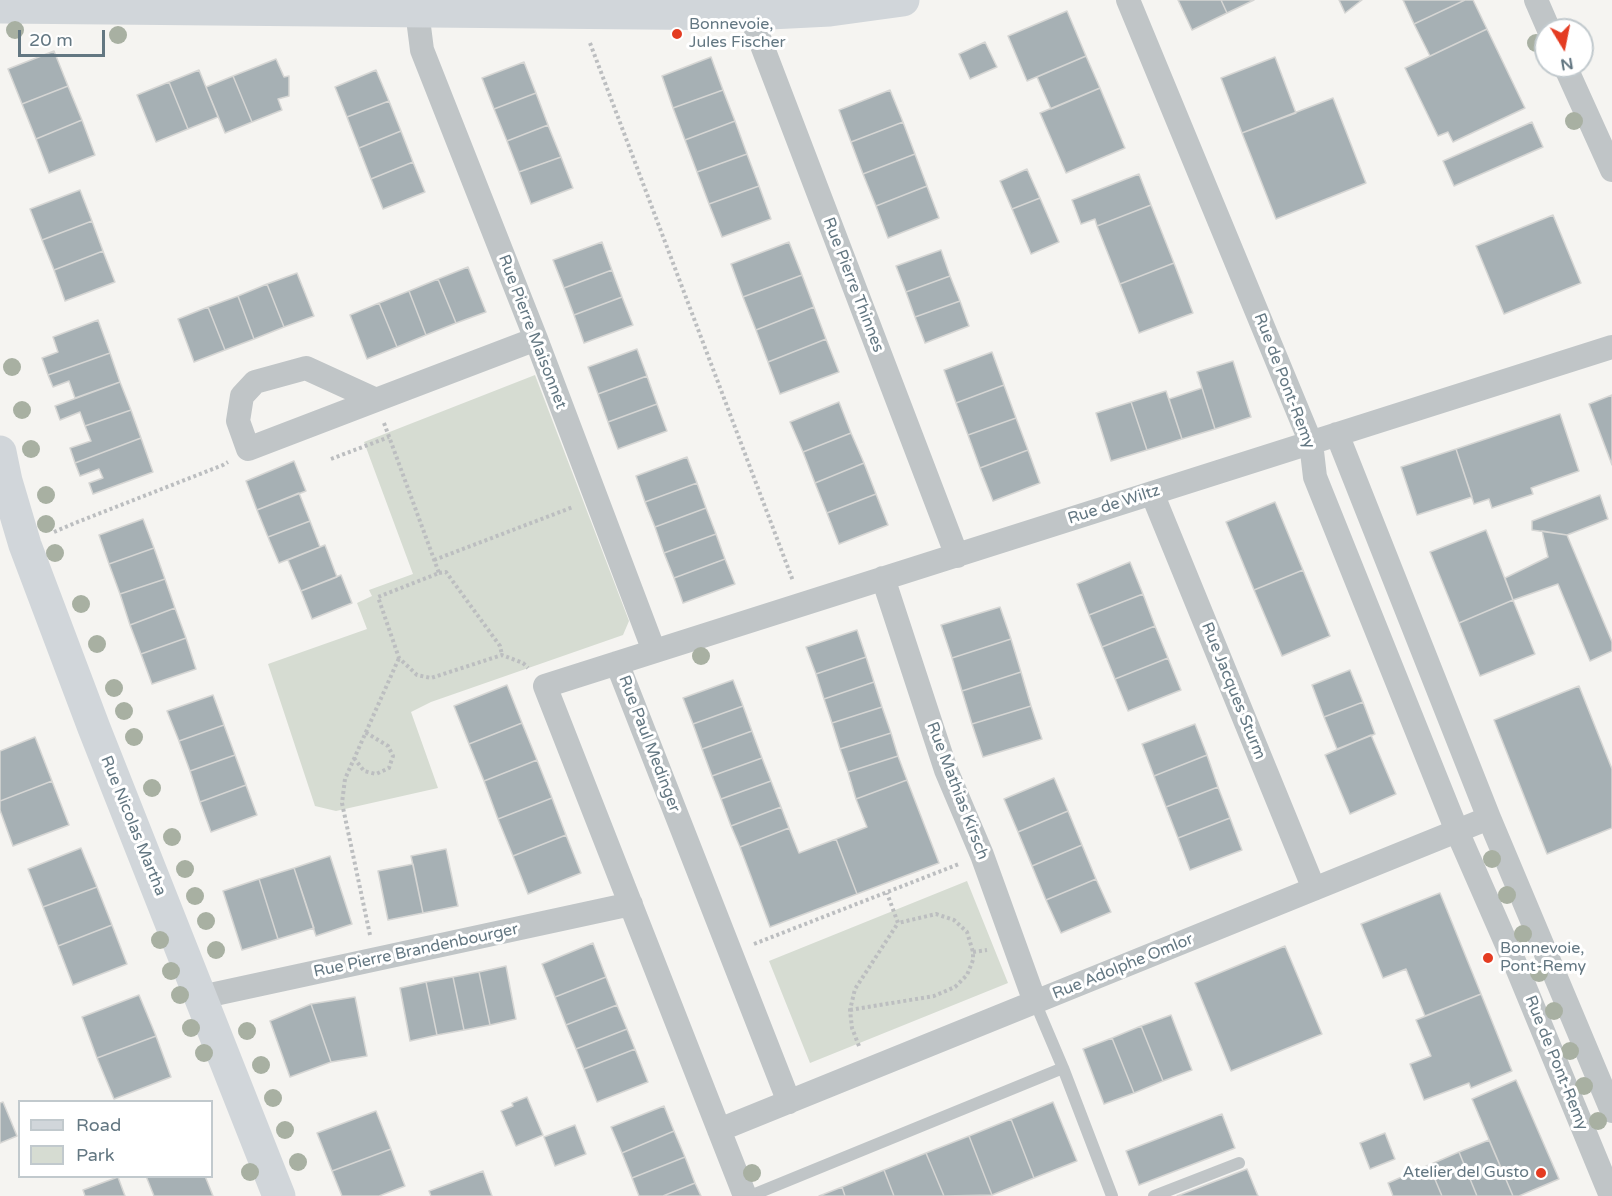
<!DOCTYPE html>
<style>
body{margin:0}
#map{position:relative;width:1612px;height:1196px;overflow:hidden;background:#f5f4f1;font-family:"Varela Round",sans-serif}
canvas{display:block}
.legend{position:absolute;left:18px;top:1100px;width:195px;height:78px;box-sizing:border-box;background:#fff;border:2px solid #c1c9cd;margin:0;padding:8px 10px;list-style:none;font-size:18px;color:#637782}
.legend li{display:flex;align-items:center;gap:12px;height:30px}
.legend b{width:30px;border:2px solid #c1c9cd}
.north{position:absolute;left:1534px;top:18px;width:60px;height:60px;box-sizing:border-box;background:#fff;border:2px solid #c1c9cd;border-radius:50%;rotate:170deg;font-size:16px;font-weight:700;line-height:24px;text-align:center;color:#637782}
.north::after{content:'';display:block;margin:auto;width:21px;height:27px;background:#e43c22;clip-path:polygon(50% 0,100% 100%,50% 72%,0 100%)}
.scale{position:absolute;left:18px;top:30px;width:87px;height:27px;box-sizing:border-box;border:3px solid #637782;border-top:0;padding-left:8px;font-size:18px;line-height:21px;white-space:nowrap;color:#637782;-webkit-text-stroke:4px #fff;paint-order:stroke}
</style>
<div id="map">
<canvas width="1612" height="1196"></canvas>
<ul class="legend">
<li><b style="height:8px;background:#d1d6da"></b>Road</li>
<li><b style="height:16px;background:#d6dcd2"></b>Park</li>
</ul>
<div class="north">N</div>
<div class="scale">20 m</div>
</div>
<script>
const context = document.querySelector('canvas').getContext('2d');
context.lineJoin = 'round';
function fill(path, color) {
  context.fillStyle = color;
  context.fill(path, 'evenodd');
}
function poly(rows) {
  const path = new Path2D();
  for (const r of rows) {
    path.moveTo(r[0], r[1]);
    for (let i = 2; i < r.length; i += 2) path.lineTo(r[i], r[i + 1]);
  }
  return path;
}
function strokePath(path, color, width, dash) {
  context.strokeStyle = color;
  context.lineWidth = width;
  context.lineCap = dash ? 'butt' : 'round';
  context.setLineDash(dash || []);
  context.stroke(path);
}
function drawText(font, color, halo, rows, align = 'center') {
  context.font = font + ' "Varela Round",sans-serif';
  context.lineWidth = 6;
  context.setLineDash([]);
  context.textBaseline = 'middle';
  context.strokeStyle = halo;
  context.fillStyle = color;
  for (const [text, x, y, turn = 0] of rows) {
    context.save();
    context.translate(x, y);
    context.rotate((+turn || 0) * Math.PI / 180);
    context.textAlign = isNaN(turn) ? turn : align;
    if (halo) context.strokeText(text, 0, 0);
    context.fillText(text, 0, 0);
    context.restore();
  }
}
fill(poly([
 [535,375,629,621,623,635,431,702,411,712,438,788,336,811,315,806,268,664,367,629,357,603,372,596,369,590,413,574,364,442],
 [967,881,1008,983,810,1063,769,961]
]), '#d6dcd2');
const building = poly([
 [1178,0,1221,0,1227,13,1192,30,1178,0],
 [1221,0,1254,0,1227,13,1221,0],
 [1339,0,1362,0,1345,13,1339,0],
 [1403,0,1465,0,1414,24,1403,0],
 [1465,0,1473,0,1487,29,1430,56,1414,24,1465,0],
 [1067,11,1086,56,1027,81,1008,36,1067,11],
 [1487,29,1525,108,1453,142,1448,132,1438,136,1405,68,1487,29],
 [985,42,997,67,970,79,959,54,985,42],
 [54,51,68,86,22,104,8,69,54,51],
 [1086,56,1100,88,1051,109,1037,77,1086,56],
 [711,57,723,90,673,108,662,76,711,57],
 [1275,57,1296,113,1242,133,1221,78,1275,57],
 [276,59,284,77,289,76,289,96,278,99,282,110,252,122,233,76,276,59],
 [524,62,536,93,494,109,482,78,524,62],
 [199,70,218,117,188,129,169,82,199,70],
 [376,70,389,101,347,117,335,87,376,70],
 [233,76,252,122,225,133,206,87,233,76],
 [169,82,188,129,156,142,137,95,169,82],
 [68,86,82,120,36,139,22,104,68,86],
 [1100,88,1125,148,1066,173,1040,113,1100,88],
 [723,90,735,121,685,140,673,108,723,90],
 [890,90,903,122,851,142,839,110,890,90],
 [536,93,548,125,507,141,494,109,536,93],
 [1333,98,1366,183,1276,219,1242,133,1333,98],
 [389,101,401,131,359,148,347,117,389,101],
 [82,120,95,155,49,173,36,139,82,120],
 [735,121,747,154,697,172,685,140,735,121],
 [903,122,915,154,863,174,851,142,903,122],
 [1532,122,1543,147,1454,186,1443,161,1532,122],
 [548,125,561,157,519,172,507,141,548,125],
 [401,131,413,162,371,179,359,148,401,131],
 [747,154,759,186,709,204,697,172,747,154],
 [915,154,927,186,876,206,863,174,915,154],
 [561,157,573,188,531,204,519,172,561,157],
 [413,162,425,192,383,209,371,179,413,162],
 [1027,169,1040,198,1012,209,1000,181,1027,169],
 [1139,174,1151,205,1097,226,1095,219,1081,224,1072,200,1139,174],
 [759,186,771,219,722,237,709,204,759,186],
 [927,186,939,218,888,238,876,206,927,186],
 [80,190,92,221,42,240,30,209,80,190],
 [1040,198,1059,242,1031,254,1012,209,1040,198],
 [1151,205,1174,263,1120,284,1097,226,1151,205],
 [1553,215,1581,283,1504,314,1476,246,1553,215],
 [92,221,103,251,54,270,42,240,92,221],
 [602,242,612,270,564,288,553,260,602,242],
 [789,242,802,275,743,297,731,264,789,242],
 [941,250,950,276,906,292,896,266,941,250],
 [103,251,115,282,65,301,54,270,103,251],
 [1174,263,1193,313,1139,333,1120,284,1174,263],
 [468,267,486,312,456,323,438,279,468,267],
 [612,270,622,297,574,315,564,288,612,270],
 [297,273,314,316,284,327,267,284,297,273],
 [802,275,814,307,756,330,743,297,802,275],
 [950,276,960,301,915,317,906,292,950,276],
 [438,279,456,323,426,335,409,291,438,279],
 [267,284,284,327,254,339,238,296,267,284],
 [409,291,426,335,397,347,379,303,409,291],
 [238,296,254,339,225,350,208,307,238,296],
 [622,297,633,325,584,343,574,315,622,297],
 [960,301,969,326,925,343,915,317,960,301],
 [379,303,397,347,367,359,350,315,379,303],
 [208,307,225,350,194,362,178,319,208,307],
 [814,307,826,339,768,362,756,330,814,307],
 [98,320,110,353,48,375,42,358,58,352,53,337,98,320],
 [826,339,839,372,780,394,768,362,826,339],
 [637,349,647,376,598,394,588,367,637,349],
 [992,352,1004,385,956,403,944,370,992,352],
 [110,353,120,382,75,398,69,381,53,387,48,375,110,353],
 [1233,361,1251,417,1215,429,1197,372,1233,361],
 [647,376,657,404,608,422,598,394,647,376],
 [120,382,131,410,85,426,80,412,60,420,55,406,120,382],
 [1004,385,1016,418,968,435,956,403,1004,385],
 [1202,388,1215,429,1182,439,1169,399,1202,388],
 [1166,391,1182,439,1147,450,1131,402,1166,391],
 [1612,395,1612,465,1589,404,1612,395],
 [839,402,851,433,803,452,790,422,839,402],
 [1131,402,1147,450,1111,461,1096,413,1131,402],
 [657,404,667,431,618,449,608,422,657,404],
 [131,410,141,438,75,463,70,448,91,441,85,426,131,410],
 [1560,414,1579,471,1531,488,1533,494,1492,508,1489,499,1474,504,1456,449,1560,414],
 [1016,418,1028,450,980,468,968,435,1016,418],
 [851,433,864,463,815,483,803,452,851,433],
 [141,438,153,472,93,494,89,483,103,478,99,469,80,476,75,463,141,438],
 [1456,449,1472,497,1417,515,1401,467,1456,449],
 [1028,450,1040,483,993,501,980,468,1028,450],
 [687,457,697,483,645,502,636,476,687,457],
 [294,461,306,491,257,510,246,481,294,461],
 [864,463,876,494,827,513,815,483,864,463],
 [697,483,706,508,655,527,645,502,697,483],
 [299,493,310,521,268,537,257,510,299,493],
 [876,494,888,525,839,544,827,513,876,494],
 [1600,495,1608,519,1567,535,1532,530,1532,521,1600,495],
 [1275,502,1303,570,1254,590,1226,522,1275,502],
 [706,508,716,534,664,553,655,527,706,508],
 [143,519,154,548,109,564,99,535,143,519],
 [310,521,320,547,279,563,268,537,310,521],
 [1486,530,1513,600,1459,623,1430,552,1486,530],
 [1542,531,1567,535,1612,642,1612,651,1590,661,1558,584,1513,600,1505,578,1548,557,1542,531],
 [716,534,725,559,674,578,664,553,716,534],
 [325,545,337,577,301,591,288,560,325,545],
 [154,548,165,579,120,594,109,564,154,548],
 [725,559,735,584,683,603,674,578,725,559],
 [1130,562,1143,594,1089,615,1077,584,1130,562],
 [1303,570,1330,636,1282,656,1254,590,1303,570],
 [341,575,352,603,312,619,301,591,341,575],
 [165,579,175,608,130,625,120,594,165,579],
 [1143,594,1155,626,1102,647,1089,615,1143,594],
 [1513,600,1535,654,1480,676,1459,623,1513,600],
 [1000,607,1011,639,952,658,941,625,1000,607],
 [175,608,186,638,141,654,130,625,175,608],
 [1155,626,1168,658,1115,679,1102,647,1155,626],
 [857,630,866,657,816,674,806,647,857,630],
 [186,638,196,669,152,684,141,654,186,638],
 [1011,639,1021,672,962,691,952,658,1011,639],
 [866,657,874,682,824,699,816,674,866,657],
 [1168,658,1181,690,1128,711,1115,679,1168,658],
 [1350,670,1363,702,1324,717,1312,685,1350,670],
 [1021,672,1031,706,972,724,962,691,1021,672],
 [733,680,743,706,693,724,683,698,733,680],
 [874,682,882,707,832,723,824,699,874,682],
 [507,685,522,723,469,744,454,706,507,685],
 [1579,686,1612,769,1612,828,1547,854,1494,720,1579,686],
 [213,695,224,725,179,741,167,711,213,695],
 [1363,702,1375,734,1337,749,1324,717,1363,702],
 [743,706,752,731,702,749,693,724,743,706],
 [1031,706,1042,739,983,757,972,724,1031,706],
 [882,707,891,733,840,749,832,723,882,707],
 [522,723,537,760,484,781,469,744,522,723],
 [1195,724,1207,755,1154,776,1142,744,1195,724],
 [224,725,235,755,190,771,179,741,224,725],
 [752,731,762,758,712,776,702,749,752,731],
 [891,733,898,756,848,772,840,749,891,733],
 [1371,735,1396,794,1350,814,1325,755,1371,735],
 [35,737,52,781,0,801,0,751,35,737],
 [235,755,246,785,200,802,190,771,235,755],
 [1207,755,1218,787,1166,807,1154,776,1207,755],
 [898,756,907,780,856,799,848,772,898,756],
 [762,758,771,781,721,799,712,776,762,758],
 [537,760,552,798,498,819,484,781,537,760],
 [1054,778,1068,811,1018,832,1004,799,1054,778],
 [907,780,939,863,857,894,836,839,867,827,856,799,907,780],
 [52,781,69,825,13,846,0,810,0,801,52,781],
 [771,781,781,807,731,826,721,799,771,781],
 [246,785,257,815,211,832,200,802,246,785],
 [1218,787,1230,818,1178,838,1166,807,1218,787],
 [552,798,566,835,513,856,498,819,552,798],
 [781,807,789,828,740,847,731,826,781,807],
 [1068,811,1082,845,1032,866,1018,832,1068,811],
 [1230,818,1242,850,1190,870,1178,838,1230,818],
 [789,828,799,853,836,839,857,894,770,927,740,847,789,828],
 [566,835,581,873,528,894,513,856,566,835],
 [1082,845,1096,879,1046,900,1032,866,1082,845],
 [81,848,97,887,43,907,28,869,81,848],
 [446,849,458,906,423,913,411,856,446,849],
 [330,856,352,924,316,936,294,868,330,856],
 [413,864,423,913,388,920,378,871,413,864],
 [294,868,314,928,278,939,259,879,294,868],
 [259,879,278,939,242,950,223,891,259,879],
 [1096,879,1111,912,1061,933,1046,900,1096,879],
 [97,887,112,925,58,946,43,907,97,887],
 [1440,893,1481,994,1425,1016,1406,969,1383,978,1361,924,1440,893],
 [112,925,127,964,73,985,58,946,112,925],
 [593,943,606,977,555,997,542,964,593,943],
 [1285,946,1322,1034,1231,1071,1195,983,1285,946],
 [506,966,516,1019,490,1025,479,972,506,966],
 [479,972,490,1025,464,1030,453,977,479,972],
 [453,977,464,1030,437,1035,426,982,453,977],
 [606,977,617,1005,566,1025,555,997,606,977],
 [426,982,437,1035,410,1041,400,988,426,982],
 [1481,994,1512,1071,1471,1088,1469,1083,1424,1100,1410,1064,1431,1056,1416,1020,1481,994],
 [139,995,156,1036,97,1058,82,1017,139,995],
 [355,997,367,1056,331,1062,311,1004,355,997],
 [311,1004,331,1062,290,1077,270,1021,311,1004],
 [617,1005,627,1029,576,1049,566,1025,617,1005],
 [1171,1015,1192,1070,1163,1081,1141,1026,1171,1015],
 [1141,1026,1163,1081,1134,1093,1112,1038,1141,1026],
 [627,1029,635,1049,584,1069,576,1049,627,1029],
 [156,1036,171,1077,114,1099,97,1058,156,1036],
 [1112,1038,1134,1093,1104,1104,1083,1049,1112,1038],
 [635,1049,648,1082,597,1102,584,1069,635,1049],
 [1516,1080,1559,1179,1519,1196,1513,1196,1472,1099,1516,1080],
 [527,1097,543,1135,516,1146,501,1111,513,1106,512,1103,527,1097],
 [3,1102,17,1136,0,1143,0,1103,3,1102],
 [1053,1102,1077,1161,1034,1178,1011,1119,1053,1102],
 [664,1106,674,1131,622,1153,611,1127,664,1106],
 [376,1111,391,1149,332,1171,317,1133,376,1111],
 [1222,1114,1235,1148,1139,1185,1126,1151,1222,1114],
 [1011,1119,1034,1178,992,1195,969,1136,1011,1119],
 [575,1125,586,1154,555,1166,544,1137,575,1125],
 [674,1131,685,1157,632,1178,622,1153,674,1131],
 [1385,1133,1395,1159,1370,1169,1360,1143,1385,1133],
 [969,1136,992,1195,944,1196,926,1153,969,1136],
 [1489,1140,1513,1196,1477,1196,1459,1152,1489,1140],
 [391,1149,405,1186,379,1196,342,1196,332,1171,391,1149],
 [1459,1152,1477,1196,1442,1196,1429,1165,1459,1152],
 [926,1153,944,1196,894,1196,884,1170,926,1153],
 [685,1157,695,1183,663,1196,639,1196,632,1178,685,1157],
 [1429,1165,1442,1196,1393,1196,1388,1183,1429,1165],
 [1247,1169,1258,1196,1177,1196,1247,1169],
 [884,1170,894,1196,845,1196,842,1187,884,1170],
 [483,1171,492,1196,431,1196,429,1191,483,1171],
 [146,1176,205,1176,213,1196,154,1196,146,1176],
 [118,1177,125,1196,85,1196,83,1190,118,1177],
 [695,1183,701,1196,663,1196,695,1183],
 [842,1187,845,1196,819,1196,842,1187]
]);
fill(building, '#a6b0b4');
strokePath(building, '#d6d6d4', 1.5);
strokePath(poly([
 [590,43,793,581],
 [384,423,439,573,378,597,399,658,417,675,431,678,502,655,523,663,528,668],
 [331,459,389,437],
 [54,532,75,523,223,465,228,462],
 [434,560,573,507],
 [439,573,446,572,500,646,502,655],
 [354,758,364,771,376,774,389,768,393,756,388,746,365,732],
 [370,935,342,803,345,779,399,658],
 [754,944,959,864],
 [973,952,987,950],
 [850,1010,934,996,955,987,967,975,973,960,973,952,967,932,954,920,936,914,898,923],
 [859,1046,852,1028,850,1010,855,989,898,923,887,893]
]), '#bcbec0', 4, [3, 3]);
strokePath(poly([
 [1063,1068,1112,1196],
 [750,1196,1063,1068,1035,1002],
 [1154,1196,1239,1163]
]), '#c0c5c7', 12);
strokePath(poly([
 [1128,0,1311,443,1315,477,1457,831,1517,968,1611,1196],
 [1536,0,1549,30],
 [417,11,422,50,536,339,654,651],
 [750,14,957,556],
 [1565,66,1612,170],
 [376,400,306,368,255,382,242,396,238,421,248,449,376,400,536,339],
 [1337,434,1489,818,1612,1111],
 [1152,493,1314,889],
 [883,578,946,770,982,855,1035,1002],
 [617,663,789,1102],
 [201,997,631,904],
 [719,1130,1489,818],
 [745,1196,545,686,1612,347]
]), '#c0c5c7', 24);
strokePath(poly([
 [0,7,750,14,830,10,903,0],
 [0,452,6,481,25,545,94,728,279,1196]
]), '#d1d6da', 33);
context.fillStyle = '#a8b0a2';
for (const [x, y] of [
 [15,30],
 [118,35],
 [1536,43],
 [1574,121],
 [12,367],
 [22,410],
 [31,449],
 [46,495],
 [46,524],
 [55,553],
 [81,604],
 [97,644],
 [701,656],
 [114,688],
 [124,711],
 [134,737],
 [152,788],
 [172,837],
 [1492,859],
 [185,869],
 [1507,895],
 [195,896],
 [206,921],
 [1523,934],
 [160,940],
 [216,950],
 [171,971],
 [1539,973],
 [180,995],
 [1554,1011],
 [191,1028],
 [247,1031],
 [1570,1051],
 [204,1053],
 [261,1065],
 [1584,1086],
 [273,1098],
 [1598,1121],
 [285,1130],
 [298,1162],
 [250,1172],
 [752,1173]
]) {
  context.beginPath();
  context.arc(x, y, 9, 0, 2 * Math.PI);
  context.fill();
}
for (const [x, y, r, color] of [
 [677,34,6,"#e43c22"],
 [1488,958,6,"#e43c22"],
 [1541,1173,6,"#e43c22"]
]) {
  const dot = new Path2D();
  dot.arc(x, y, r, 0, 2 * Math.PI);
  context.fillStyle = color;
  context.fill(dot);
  strokePath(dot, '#fff', 2);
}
drawText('16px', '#637782', '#fff', [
 ["Bonnevoie,",689,25],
 ["Jules Fischer",689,43],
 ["Bonnevoie,",1500,949],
 ["Pont-Remy",1500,967],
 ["Atelier del Gusto",1529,1173,"right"]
], 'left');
drawText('16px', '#637782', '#fff', [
 ["Rue Pierre Thinnes",853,285,69],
 ["Rue Pierre Maisonnet",532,332,69],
 ["Rue de Pont-Remy",1284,381,69],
 ["Rue de Wiltz",1114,505,-18],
 ["Rue Jacques Sturm",1233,691,68],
 ["Rue Paul Medinger",649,744,69],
 ["Rue Mathias Kirsch",957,791,69],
 ["Rue Nicolas Martha",133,826,68],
 ["Rue Pierre Brandenbourger",416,951,-12],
 ["Rue Adolphe Omlor",1123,967,-22],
 ["Rue de Pont-Remy",1556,1063,68]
]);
</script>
